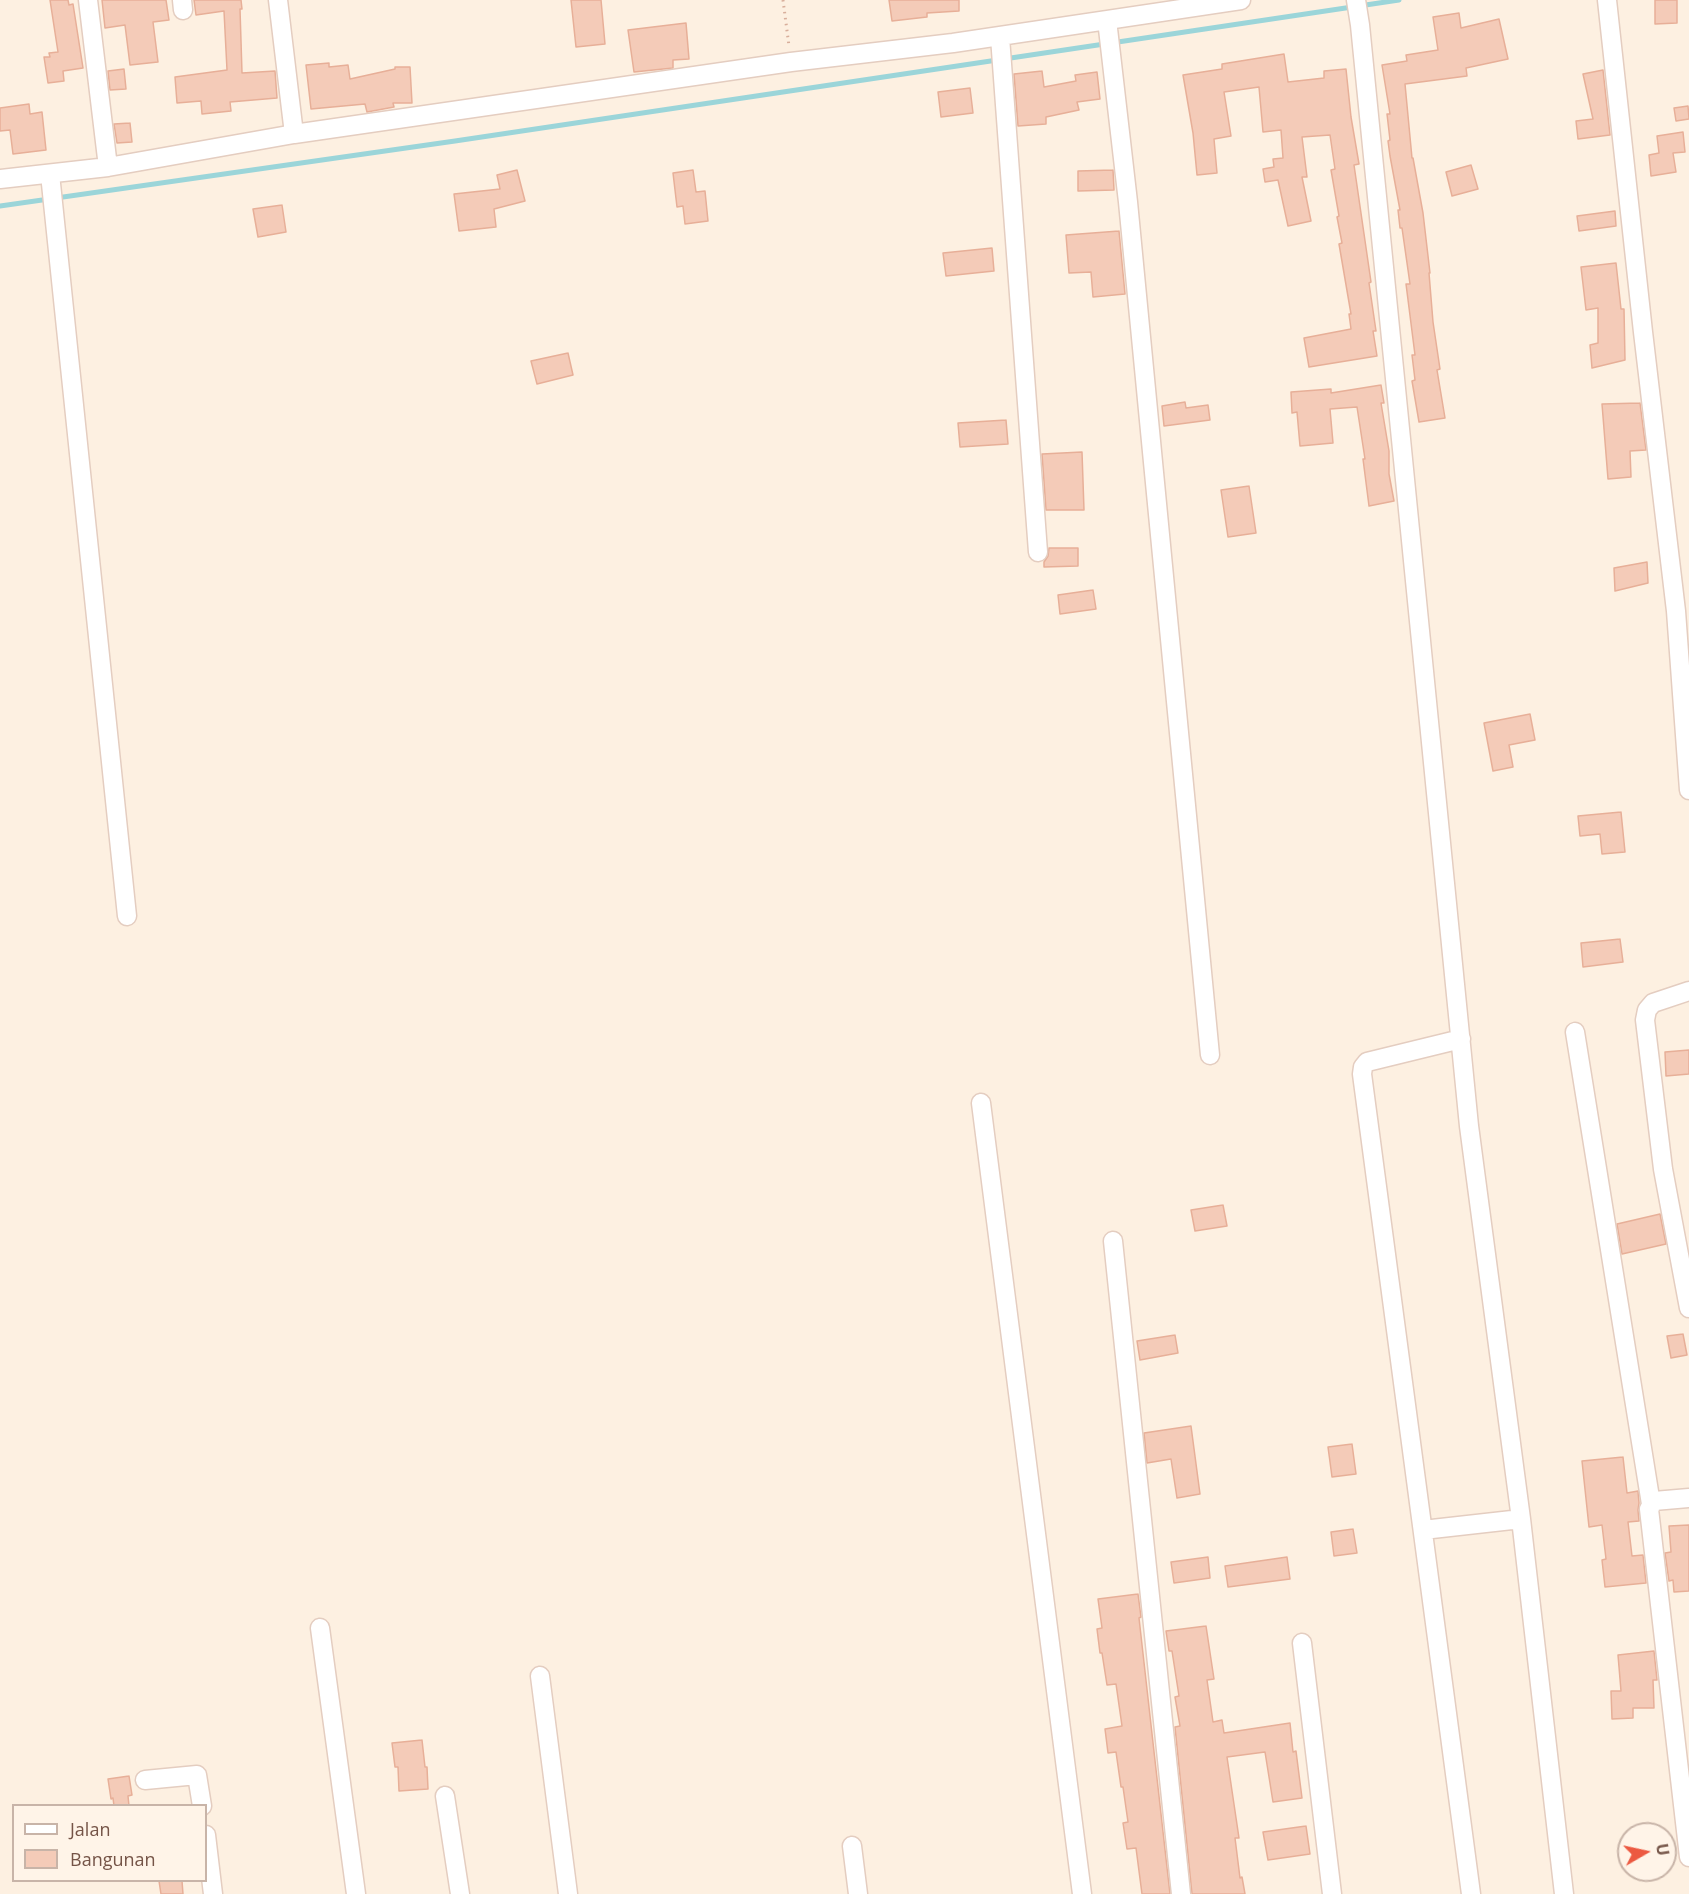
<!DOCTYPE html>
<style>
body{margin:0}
#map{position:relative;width:1689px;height:1894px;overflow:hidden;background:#fdf0e1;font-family:"Open Sans",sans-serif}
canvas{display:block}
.legend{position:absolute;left:12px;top:1804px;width:195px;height:78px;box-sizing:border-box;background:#fff4e8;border:2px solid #c8b4a8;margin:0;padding:8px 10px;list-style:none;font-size:18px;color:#755447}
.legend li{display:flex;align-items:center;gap:12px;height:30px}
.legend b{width:30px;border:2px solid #c8b4a8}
.north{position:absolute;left:1617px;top:1822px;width:60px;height:60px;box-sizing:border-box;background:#fff4e8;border:2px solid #c8b4a8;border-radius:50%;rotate:81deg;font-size:16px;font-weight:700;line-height:24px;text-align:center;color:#755447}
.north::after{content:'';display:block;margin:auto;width:21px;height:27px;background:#ec5941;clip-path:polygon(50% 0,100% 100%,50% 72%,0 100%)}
</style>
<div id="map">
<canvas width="1689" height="1894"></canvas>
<ul class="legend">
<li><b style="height:8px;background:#fff"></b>Jalan</li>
<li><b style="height:16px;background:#f4cbb8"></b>Bangunan</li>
</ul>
<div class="north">U</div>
</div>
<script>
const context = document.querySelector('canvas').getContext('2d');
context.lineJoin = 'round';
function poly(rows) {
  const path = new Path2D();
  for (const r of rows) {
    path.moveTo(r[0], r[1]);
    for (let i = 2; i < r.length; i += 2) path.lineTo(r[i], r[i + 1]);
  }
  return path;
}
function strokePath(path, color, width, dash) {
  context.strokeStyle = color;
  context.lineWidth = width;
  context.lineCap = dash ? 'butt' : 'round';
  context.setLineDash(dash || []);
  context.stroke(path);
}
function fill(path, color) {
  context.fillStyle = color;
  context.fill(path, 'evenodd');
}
strokePath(poly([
 [0,206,455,141,1399,0]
]), '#9bd5d9', 5);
const building = poly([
 [50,0,68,0,69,5,73,4,83,68,63,71,64,81,48,83,44,57,50,57,49,53,58,52,50,0],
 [102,0,166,0,169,20,153,22,158,62,130,65,125,25,105,28,102,0],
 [194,0,241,0,242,9,240,9,242,73,275,71,277,98,230,102,231,111,202,114,201,101,177,103,175,77,227,70,224,11,196,15,194,0],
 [571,0,601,0,605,44,576,47,571,0],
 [889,0,959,0,959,11,927,13,927,17,892,21,889,0],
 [1655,0,1677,0,1677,23,1655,24,1655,0],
 [1459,13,1461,28,1499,19,1508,59,1466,68,1467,76,1405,84,1412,158,1413,158,1423,213,1430,273,1429,273,1433,322,1440,369,1437,370,1445,418,1419,422,1412,381,1415,380,1412,355,1415,355,1406,284,1410,284,1402,228,1400,228,1398,210,1400,210,1390,156,1388,141,1390,140,1387,114,1390,114,1382,65,1407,61,1406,55,1438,50,1433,17,1459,13],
 [686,23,689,59,673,60,673,68,634,72,628,30,686,23],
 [1284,54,1288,82,1324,78,1324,71,1346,69,1351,117,1359,164,1354,165,1371,282,1369,283,1376,331,1373,331,1377,356,1309,367,1304,338,1351,329,1349,314,1351,314,1339,244,1342,243,1337,217,1339,216,1331,170,1335,169,1330,135,1302,137,1307,177,1302,177,1311,221,1288,226,1278,180,1265,182,1263,169,1274,167,1273,159,1283,158,1281,130,1263,132,1259,87,1224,92,1231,136,1214,139,1217,173,1197,175,1193,133,1183,75,1222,69,1222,64,1284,54],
 [329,63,329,67,348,65,350,79,395,69,395,67,410,67,412,103,393,103,394,107,367,112,365,104,311,109,306,65,329,63],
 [124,69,126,89,110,90,108,71,124,69],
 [1603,70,1610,135,1578,139,1576,121,1593,119,1583,74,1603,70],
 [1042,71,1044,87,1076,81,1075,75,1097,72,1100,99,1077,102,1079,110,1046,117,1046,124,1018,126,1014,74,1042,71],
 [970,88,973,113,941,117,938,92,970,88],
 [29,104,30,114,42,112,46,150,13,154,10,130,0,131,0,108,29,104],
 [1688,106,1689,119,1676,121,1674,108,1688,106],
 [130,123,132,142,117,143,114,124,130,123],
 [1683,132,1685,152,1673,153,1676,172,1651,176,1649,155,1659,153,1657,136,1683,132],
 [1471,165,1478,189,1452,196,1446,172,1471,165],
 [517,170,525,201,494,209,496,227,459,231,454,194,500,189,497,175,517,170],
 [693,170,696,192,705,191,708,221,685,224,683,206,677,207,673,173,693,170],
 [1113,170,1114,190,1078,191,1078,171,1113,170],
 [282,205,286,232,258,237,253,209,282,205],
 [1615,211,1616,226,1579,231,1577,216,1615,211],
 [1119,231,1125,294,1093,297,1091,272,1069,273,1066,235,1119,231],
 [992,248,994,271,946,276,943,253,992,248],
 [1616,263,1621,309,1624,309,1625,360,1592,368,1590,345,1598,343,1598,308,1586,310,1581,267,1616,263],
 [568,353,573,375,537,384,531,361,568,353],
 [1381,385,1384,403,1381,403,1389,451,1389,474,1394,501,1369,506,1363,459,1365,459,1357,407,1330,409,1333,443,1300,446,1297,412,1292,413,1291,392,1331,389,1331,393,1381,385],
 [1185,402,1186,408,1208,405,1210,420,1164,426,1162,406,1185,402],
 [1640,403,1646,450,1630,451,1631,477,1608,479,1602,404,1640,403],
 [1006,420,1008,444,960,447,958,423,1006,420],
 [1082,452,1084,510,1046,510,1042,454,1082,452],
 [1249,486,1256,533,1228,537,1221,490,1249,486],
 [1049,548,1078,548,1078,566,1044,567,1044,562,1048,556,1049,548],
 [1647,562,1648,583,1615,591,1614,568,1647,562],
 [1093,590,1096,609,1060,614,1058,595,1093,590],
 [1530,714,1535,740,1509,745,1513,767,1493,771,1484,723,1530,714],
 [1621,812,1625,852,1602,854,1600,834,1580,836,1578,816,1621,812],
 [1620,939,1623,962,1583,967,1581,943,1620,939],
 [1689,1050,1689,1074,1666,1076,1665,1052,1689,1050],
 [1223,1205,1227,1226,1195,1231,1191,1210,1223,1205],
 [1660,1214,1666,1244,1622,1254,1617,1224,1660,1214],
 [1683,1334,1687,1355,1671,1358,1667,1336,1683,1334],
 [1175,1335,1178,1353,1140,1360,1137,1341,1175,1335],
 [1191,1426,1200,1494,1177,1498,1171,1459,1147,1463,1144,1433,1191,1426],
 [1352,1444,1356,1474,1332,1477,1328,1447,1352,1444],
 [1623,1457,1627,1493,1638,1491,1639,1503,1638,1510,1639,1521,1628,1522,1632,1556,1643,1555,1646,1583,1605,1587,1602,1560,1606,1559,1602,1525,1589,1527,1582,1461,1623,1457],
 [1689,1525,1689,1591,1674,1592,1673,1580,1669,1581,1665,1553,1671,1552,1669,1526,1689,1525],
 [1353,1529,1357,1553,1334,1556,1331,1532,1353,1529],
 [1208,1557,1210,1578,1174,1583,1171,1562,1208,1557],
 [1287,1557,1290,1579,1228,1587,1225,1566,1287,1557],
 [1138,1594,1141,1617,1139,1618,1170,1894,1142,1894,1136,1848,1127,1849,1123,1823,1128,1822,1123,1787,1121,1787,1116,1752,1108,1753,1105,1729,1122,1726,1116,1684,1107,1685,1102,1653,1100,1653,1097,1629,1102,1628,1098,1599,1138,1594],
 [1206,1626,1214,1679,1207,1680,1213,1722,1222,1720,1224,1733,1290,1723,1293,1752,1296,1751,1302,1798,1273,1802,1265,1752,1227,1757,1239,1838,1235,1838,1240,1878,1242,1877,1245,1894,1192,1894,1175,1727,1180,1726,1175,1697,1179,1696,1172,1651,1169,1651,1166,1631,1206,1626],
 [1654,1651,1657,1680,1653,1680,1654,1708,1633,1708,1633,1718,1612,1719,1611,1691,1621,1691,1618,1655,1654,1651],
 [422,1740,425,1767,427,1767,428,1789,399,1791,398,1767,395,1767,392,1743,422,1740],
 [129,1776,132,1795,128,1796,129,1806,114,1806,113,1798,111,1799,108,1779,129,1776],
 [1306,1826,1310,1854,1268,1860,1263,1832,1306,1826],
 [159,1881,182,1881,183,1894,161,1894,159,1881]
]);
fill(building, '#f4cbb8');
strokePath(building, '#e7af98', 1.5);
const minor = poly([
 [88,0,108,167],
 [182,0,183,10],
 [278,0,294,134],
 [1356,0,1360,25,1469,1126,1521,1519,1564,1894],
 [1607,0,1643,332,1676,611,1689,790],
 [1107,20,1128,202,1210,1055],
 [1000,37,1038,552],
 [50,174,127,916],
 [0,179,108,167,294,134,791,62,953,43,1241,0],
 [1689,991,1653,1003,1647,1010,1645,1020,1663,1169,1689,1308],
 [1575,1032,1651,1504],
 [1461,1039,1367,1062,1363,1067,1362,1074,1471,1894],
 [981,1103,1082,1894],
 [1113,1241,1181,1894],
 [1689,1498,1654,1501,1649,1509,1689,1857],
 [1423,1530,1521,1519],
 [320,1628,356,1894],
 [1302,1643,1332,1894],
 [540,1676,568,1894],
 [145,1780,197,1775,202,1806],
 [445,1796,460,1894],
 [206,1835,213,1894],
 [852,1846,858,1894]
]);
strokePath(minor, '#e4cdc0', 21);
strokePath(poly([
 [783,0,789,46]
]), '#d8ae9b', 3, [1.5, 4.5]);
strokePath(minor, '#fff', 18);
</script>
